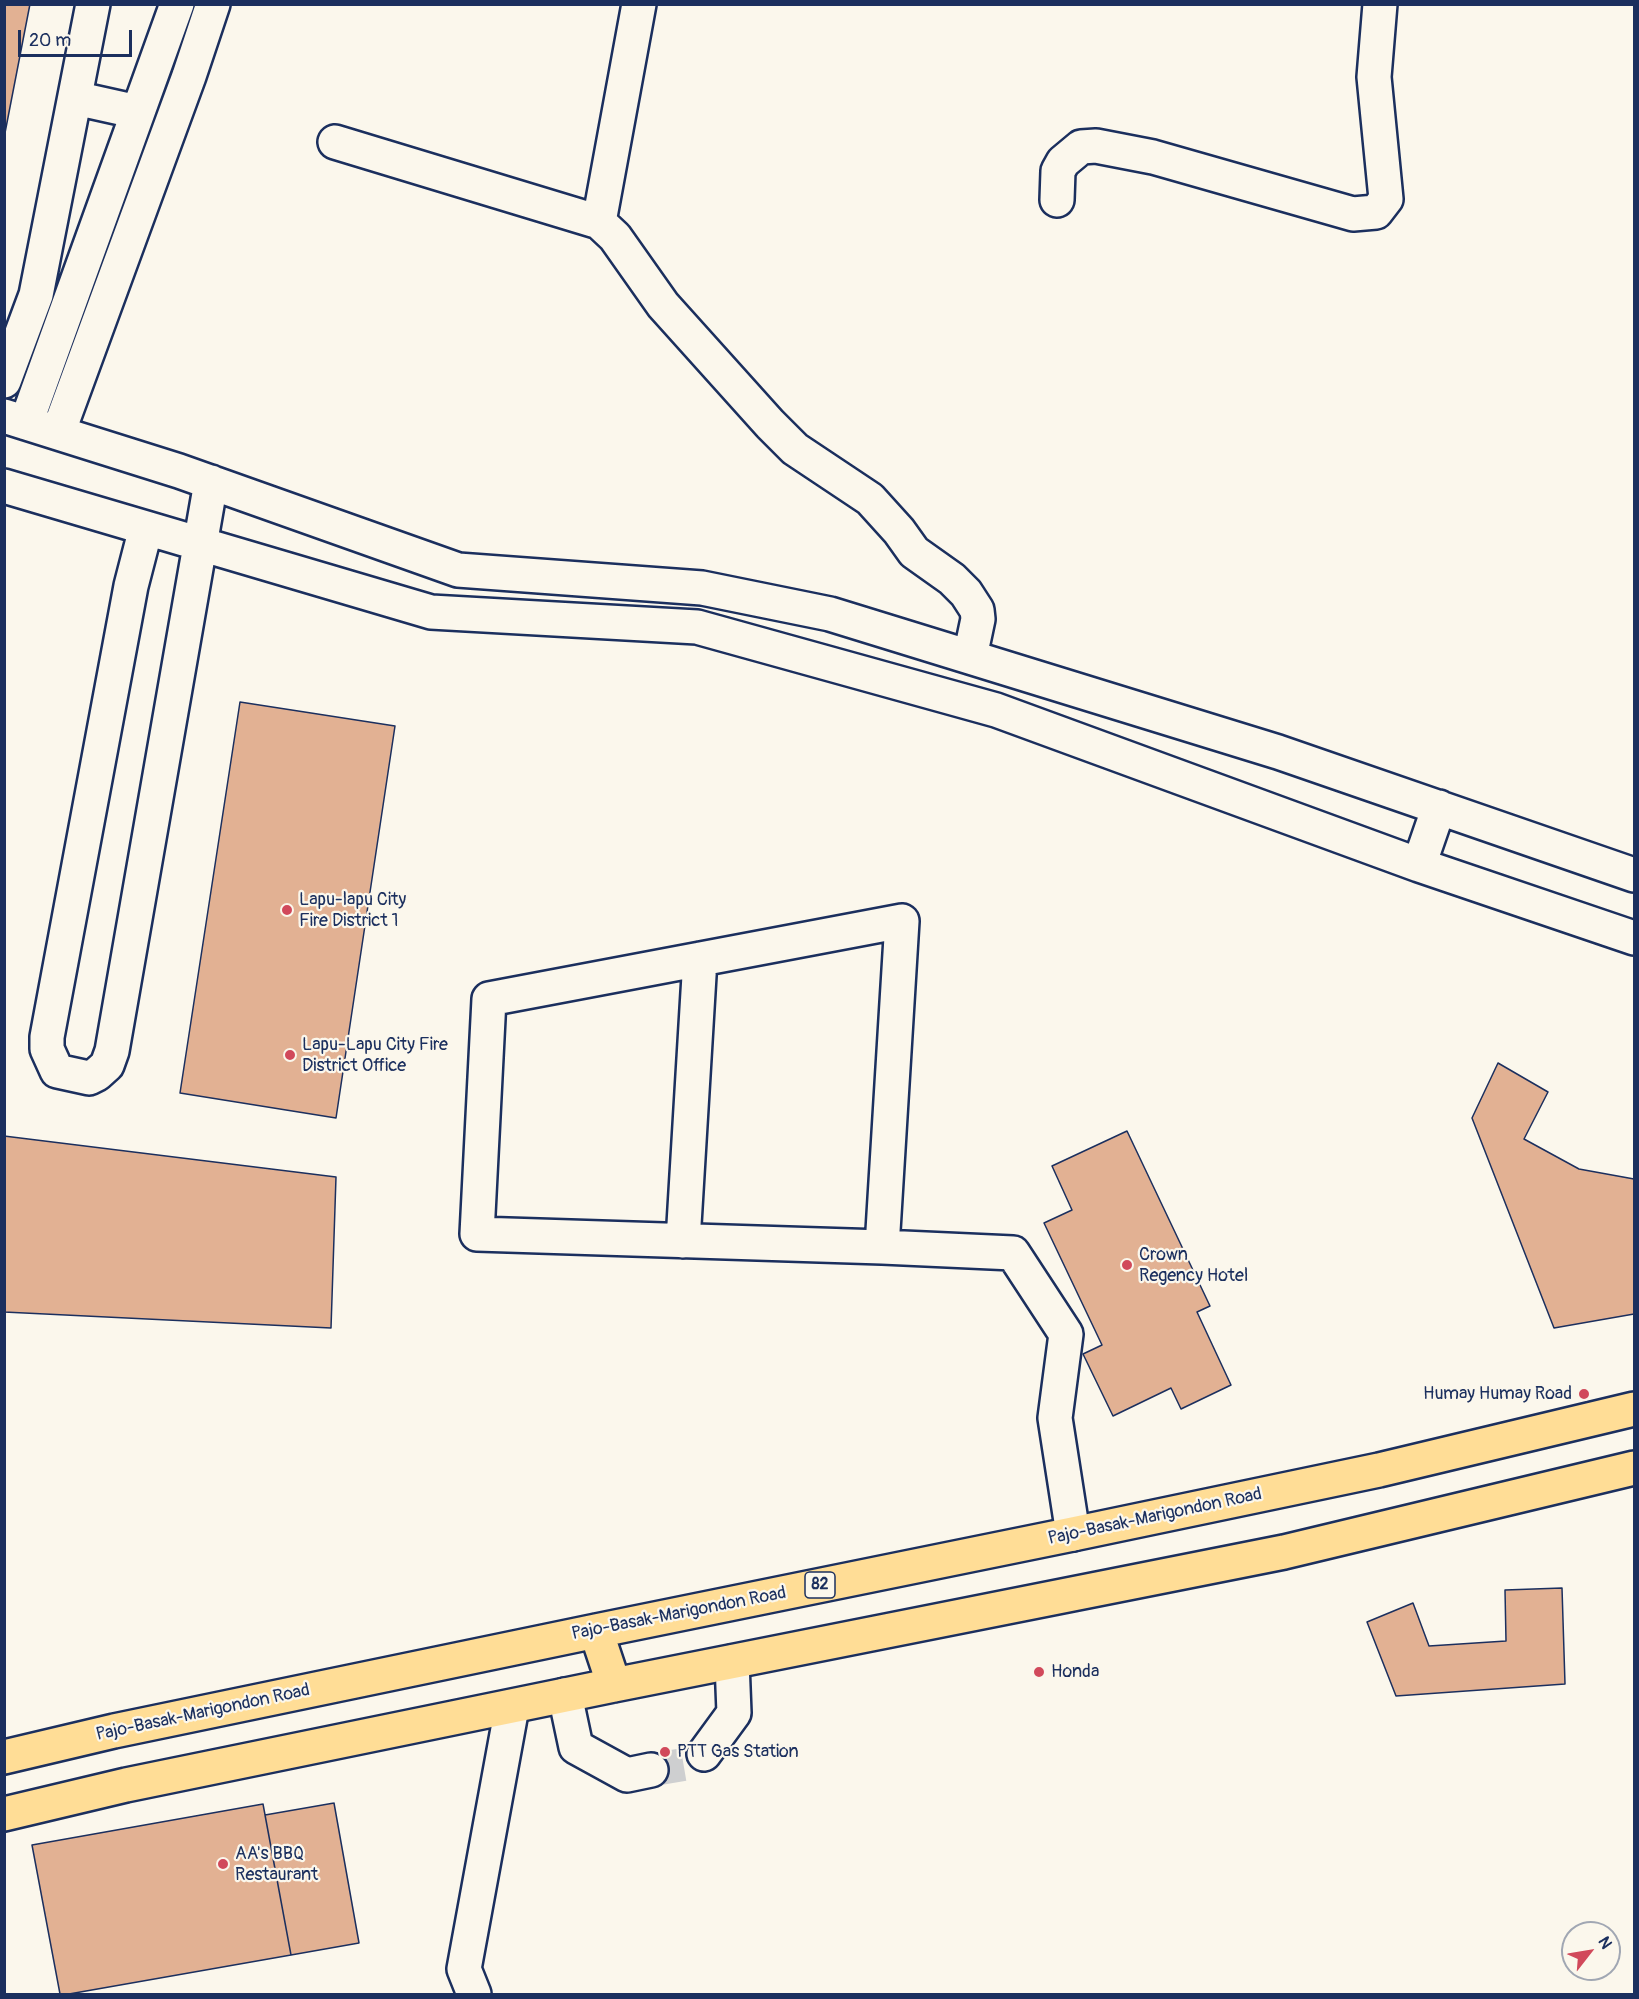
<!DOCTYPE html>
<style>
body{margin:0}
#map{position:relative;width:1639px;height:1999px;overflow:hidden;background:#fbf7ec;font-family:Pangolin,sans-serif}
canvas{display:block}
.frame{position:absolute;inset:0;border:6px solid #1b2f5e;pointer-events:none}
.north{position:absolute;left:1561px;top:1921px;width:60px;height:60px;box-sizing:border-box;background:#fbf7ec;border:2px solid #a1a7b3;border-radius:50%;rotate:59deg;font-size:16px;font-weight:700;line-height:24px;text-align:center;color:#1b2f5e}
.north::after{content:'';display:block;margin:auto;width:21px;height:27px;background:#d1495b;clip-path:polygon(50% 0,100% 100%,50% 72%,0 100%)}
.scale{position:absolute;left:18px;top:30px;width:114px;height:27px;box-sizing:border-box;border:3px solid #1b2f5e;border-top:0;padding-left:8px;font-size:18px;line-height:21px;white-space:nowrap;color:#1b2f5e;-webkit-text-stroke:4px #fbf7ec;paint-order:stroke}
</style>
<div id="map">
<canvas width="1639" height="1999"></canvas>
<div class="frame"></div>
<div class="north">N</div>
<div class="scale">20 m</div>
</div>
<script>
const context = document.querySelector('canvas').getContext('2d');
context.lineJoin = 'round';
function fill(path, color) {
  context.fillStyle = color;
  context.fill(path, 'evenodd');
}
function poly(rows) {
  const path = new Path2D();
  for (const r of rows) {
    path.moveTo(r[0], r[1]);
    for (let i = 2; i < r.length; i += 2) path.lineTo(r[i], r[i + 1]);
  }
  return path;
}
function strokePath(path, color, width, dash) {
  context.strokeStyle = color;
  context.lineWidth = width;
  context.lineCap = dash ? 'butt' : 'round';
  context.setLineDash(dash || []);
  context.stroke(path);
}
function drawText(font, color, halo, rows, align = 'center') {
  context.font = font + ' Pangolin,sans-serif';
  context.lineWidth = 4.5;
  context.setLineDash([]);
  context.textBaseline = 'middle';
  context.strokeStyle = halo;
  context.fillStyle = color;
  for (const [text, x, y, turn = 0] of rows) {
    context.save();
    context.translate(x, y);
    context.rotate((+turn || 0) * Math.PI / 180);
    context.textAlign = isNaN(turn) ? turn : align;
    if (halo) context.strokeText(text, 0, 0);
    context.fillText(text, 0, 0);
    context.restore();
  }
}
const building = poly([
 [4,4,30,4,4,138,4,4],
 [240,702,395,726,336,1118,180,1093,240,702],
 [1498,1063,1548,1092,1524,1139,1579,1169,1634,1179,1634,1314,1554,1328,1472,1118,1498,1063],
 [1127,1131,1210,1306,1197,1312,1231,1385,1181,1409,1171,1388,1113,1416,1083,1354,1102,1345,1044,1223,1072,1210,1052,1166,1127,1131],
 [4,1136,336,1177,331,1328,4,1312,4,1136],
 [1562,1588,1565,1684,1396,1696,1367,1622,1413,1603,1429,1646,1506,1641,1505,1590,1562,1588],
 [334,1803,359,1943,291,1955,265,1815,334,1803],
 [263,1804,291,1955,69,1994,60,1994,32,1845,263,1804]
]);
fill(building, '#e2b193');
strokePath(building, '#1b2f5e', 1.5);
strokePath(poly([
 [651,1770,698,1762,704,1754]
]), '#cecfd0', 33, [33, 16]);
const minor = poly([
 [75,98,138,112],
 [335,142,599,222,615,237,663,305,770,424,795,449,870,499,899,531,914,552,952,579,966,593,977,610,978,619,970,657],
 [1057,200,1058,171,1063,162,1081,147,1096,146,1153,157,1353,214,1376,212,1386,199,1374,77,1380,4],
 [599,222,639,4],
 [4,381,36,295,93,4],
 [4,416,179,471,458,570,702,588,830,614,1278,752,1634,875],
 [26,423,177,4],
 [58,433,189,76,213,4],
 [4,486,431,612,697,627,996,710,1419,865,1634,938],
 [146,528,131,586,47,1037,47,1049,57,1071,89,1078,97,1074,107,1065,112,1051,211,482],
 [1419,865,1439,807],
 [683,1241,700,959],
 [882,1247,902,921,489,999,477,1234,882,1247,1013,1253,1066,1334,1055,1418,1073,1534],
 [565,1695,576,1747,627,1775,651,1770],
 [704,1754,734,1713,732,1662],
 [474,1994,464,1969,512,1707]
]);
const major = poly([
 [596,1631,614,1685],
 [4,1757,114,1731,596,1631,1073,1534,1379,1470,1634,1409],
 [4,1814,126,1785,614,1685,1284,1552,1634,1468]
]);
strokePath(minor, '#1b2f5e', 38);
strokePath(major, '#1b2f5e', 38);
strokePath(minor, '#fbf7ec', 33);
strokePath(major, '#ffdd96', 33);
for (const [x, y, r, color] of [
 [287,910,6,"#d1495b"],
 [290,1055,6,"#d1495b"],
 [1127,1265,6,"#d1495b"],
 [1584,1394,6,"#d1495b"],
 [1039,1672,6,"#d1495b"],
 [665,1752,6,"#d1495b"],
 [223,1864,6,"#d1495b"]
]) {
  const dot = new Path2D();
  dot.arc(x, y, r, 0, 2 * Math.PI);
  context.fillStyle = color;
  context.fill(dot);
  strokePath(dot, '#fbf7ec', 2);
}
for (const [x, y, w] of [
 [820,1585,30]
]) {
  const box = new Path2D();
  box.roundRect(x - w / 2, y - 13, w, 26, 4.5);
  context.fillStyle = '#fbf7ec';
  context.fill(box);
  strokePath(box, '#1b2f5e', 1.5);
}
drawText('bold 16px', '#1b2f5e', null, [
 ["82",820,1585]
]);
drawText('18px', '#1b2f5e', '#fbf7ec', [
 ["Lapu-lapu City",299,900],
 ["Fire District 1",299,921],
 ["Lapu-Lapu City Fire",302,1045],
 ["District Office",302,1066],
 ["Crown",1139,1255],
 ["Regency Hotel",1139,1276],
 ["Humay Humay Road",1572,1394,"right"],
 ["Honda",1051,1672],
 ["PTT Gas Station",677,1752],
 ["AA's BBQ",235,1854],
 ["Restaurant",235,1875]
], 'left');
drawText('18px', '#1b2f5e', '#fbf7ec', [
 ["Pajo-Basak-Marigondon Road",1155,1517,-12],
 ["Pajo-Basak-Marigondon Road",679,1614,-11],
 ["Pajo-Basak-Marigondon Road",203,1713,-12]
]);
</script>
